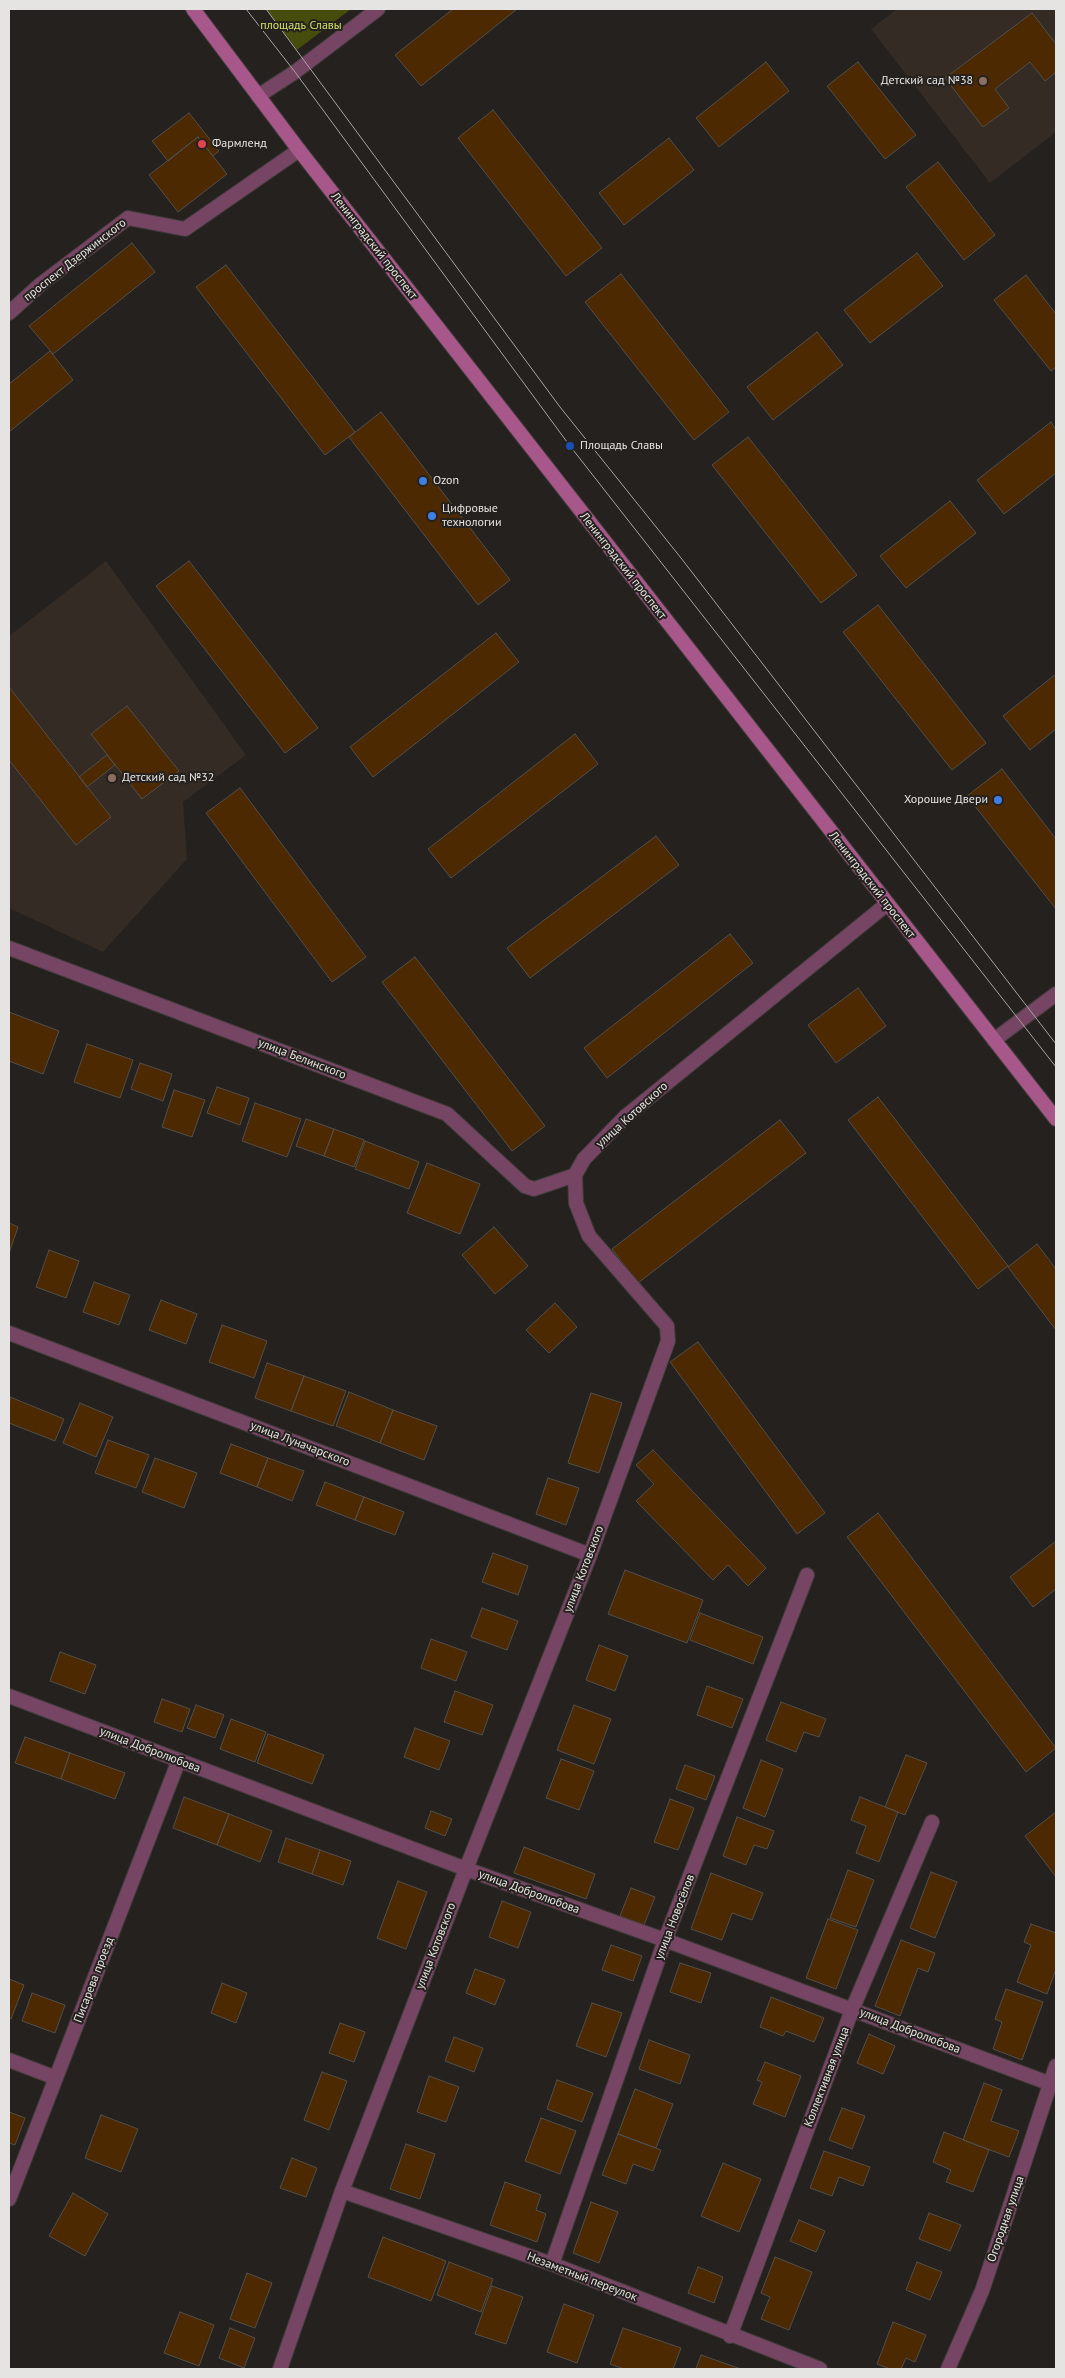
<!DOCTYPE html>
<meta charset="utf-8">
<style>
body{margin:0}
#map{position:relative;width:1065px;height:2378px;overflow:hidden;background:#25211e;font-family:"PT Sans",sans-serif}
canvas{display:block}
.frame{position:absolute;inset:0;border:10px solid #e6e4e2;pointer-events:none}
</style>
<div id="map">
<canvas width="1065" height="2378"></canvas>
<div class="frame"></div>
</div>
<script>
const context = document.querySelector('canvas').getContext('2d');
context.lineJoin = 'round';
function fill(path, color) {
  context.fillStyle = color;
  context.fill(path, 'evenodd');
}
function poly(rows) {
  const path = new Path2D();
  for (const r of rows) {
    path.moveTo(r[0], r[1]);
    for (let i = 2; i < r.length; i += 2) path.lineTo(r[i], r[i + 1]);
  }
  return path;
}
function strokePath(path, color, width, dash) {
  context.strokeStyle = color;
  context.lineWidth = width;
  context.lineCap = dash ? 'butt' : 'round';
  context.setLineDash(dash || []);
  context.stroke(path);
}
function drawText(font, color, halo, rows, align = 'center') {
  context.font = font + ' "PT Sans",sans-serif';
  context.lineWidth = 4;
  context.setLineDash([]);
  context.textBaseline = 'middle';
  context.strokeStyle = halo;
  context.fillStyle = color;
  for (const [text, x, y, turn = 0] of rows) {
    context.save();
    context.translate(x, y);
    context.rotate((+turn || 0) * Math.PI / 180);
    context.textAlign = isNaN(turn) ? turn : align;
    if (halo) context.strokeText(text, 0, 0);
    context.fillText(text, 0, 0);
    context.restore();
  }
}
fill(poly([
 [897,9,1056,9,1056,132,990,183,871,29],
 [106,561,246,755,183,802,187,859,103,952,9,908,9,636]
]), '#332b24');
fill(poly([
 [266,9,351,9,297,50]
]), '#454c0c');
const building = poly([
 [453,9,517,9,421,86,395,55,453,9],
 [1032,13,1056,44,1056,72,1045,81,1030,62,995,89,1009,108,983,127,945,78,1032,13],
 [766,62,789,91,719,147,696,118,766,62],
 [858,62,916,135,885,159,827,86,858,62],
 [493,110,602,248,566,276,458,138,493,110],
 [189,113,219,151,213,156,198,137,168,161,152,141,189,113],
 [198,137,227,174,178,212,149,175,198,137],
 [669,138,694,170,624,225,599,193,669,138],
 [938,162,995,235,964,260,906,187,938,162],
 [132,243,155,272,53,354,29,326,132,243],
 [917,253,943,286,870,343,844,310,917,253],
 [226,265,355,432,325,455,196,287,226,265],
 [621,274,729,412,694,440,585,302,621,274],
 [1026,275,1056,314,1056,367,1051,371,994,300,1026,275],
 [817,332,843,365,773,420,747,387,817,332],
 [50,351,73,380,9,432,9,384,50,351],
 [381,412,510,580,478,605,349,437,381,412],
 [1051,422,1056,430,1056,473,1004,514,977,480,1051,422],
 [748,437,857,575,821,603,712,465,748,437],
 [950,501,976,533,906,588,880,556,950,501],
 [189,561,318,728,285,753,156,586,189,561],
 [878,605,986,743,952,770,843,632,878,605],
 [496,633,519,662,373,777,350,747,496,633],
 [1056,674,1056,729,1030,750,1003,716,1056,674],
 [9,687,111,817,76,845,9,760,9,687],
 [127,706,179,771,142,799,91,734,127,706],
 [575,734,598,764,451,878,428,849,575,734],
 [107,755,115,765,87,787,79,777,107,755],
 [1002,769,1056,839,1056,909,967,796,1002,769],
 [240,788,366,957,332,982,206,813,240,788],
 [656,836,679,865,530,978,507,948,656,836],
 [730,934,753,963,607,1078,584,1048,730,934],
 [415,957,545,1126,512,1151,382,982,415,957],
 [858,988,886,1026,836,1063,808,1025,858,988],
 [9,1012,59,1031,43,1074,9,1061,9,1012],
 [87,1044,133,1060,120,1098,74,1082,87,1044],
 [140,1063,172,1074,163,1101,131,1089,140,1063],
 [217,1087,249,1098,240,1125,207,1113,217,1087],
 [174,1090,205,1100,192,1137,162,1127,174,1090],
 [878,1097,1008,1266,978,1289,848,1120,878,1097],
 [255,1103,301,1119,287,1157,242,1141,255,1103],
 [306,1119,334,1129,324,1156,296,1146,306,1119],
 [780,1120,806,1153,638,1283,612,1249,780,1120],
 [334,1129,364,1140,354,1167,324,1156,334,1129],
 [365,1141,419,1162,409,1189,355,1169,365,1141],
 [427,1163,480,1184,460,1234,407,1213,427,1163],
 [9,1223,18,1227,9,1253,9,1223],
 [494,1227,528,1266,495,1294,462,1255,494,1227],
 [1037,1244,1056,1269,1056,1330,1008,1267,1037,1244],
 [49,1250,79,1261,66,1298,36,1287,49,1250],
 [94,1282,130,1295,119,1325,83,1312,94,1282],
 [161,1300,197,1314,186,1344,149,1330,161,1300],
 [555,1303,577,1327,549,1353,526,1330,555,1303],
 [222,1325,267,1341,254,1378,209,1362,222,1325],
 [698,1342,825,1513,797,1534,670,1362,698,1342],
 [267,1363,304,1376,291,1411,255,1398,267,1363],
 [304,1376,346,1391,333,1426,291,1411,304,1376],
 [349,1392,393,1410,380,1443,336,1426,349,1392],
 [591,1393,622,1403,599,1473,568,1463,591,1393],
 [10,1397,64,1419,55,1441,9,1423,10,1397],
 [80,1403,113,1417,96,1457,63,1443,80,1403],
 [393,1410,437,1426,424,1460,380,1443,393,1410],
 [108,1440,149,1455,136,1488,95,1473,108,1440],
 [231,1444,268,1458,257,1487,220,1473,231,1444],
 [653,1450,766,1568,748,1586,728,1565,713,1580,636,1501,654,1484,636,1465,653,1450],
 [155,1458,197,1473,184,1508,142,1492,155,1458],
 [268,1458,304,1471,292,1501,257,1487,268,1458],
 [548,1478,579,1488,566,1525,536,1514,548,1478],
 [325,1482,364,1497,355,1520,316,1505,325,1482],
 [364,1497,404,1512,395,1535,355,1520,364,1497],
 [878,1513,1056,1748,1026,1772,847,1537,878,1513],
 [1056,1541,1056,1589,1033,1607,1010,1577,1056,1541],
 [493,1553,528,1566,518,1595,482,1582,493,1553],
 [625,1570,703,1600,687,1643,608,1614,625,1570],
 [482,1608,518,1621,507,1650,471,1637,482,1608],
 [700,1613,763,1637,753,1664,690,1640,700,1613],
 [431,1639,467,1652,456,1681,421,1668,431,1639],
 [599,1645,628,1656,615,1691,586,1680,599,1645],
 [60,1652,96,1665,85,1694,50,1681,60,1652],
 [707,1686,743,1699,732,1728,697,1715,707,1686],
 [455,1691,493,1705,482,1735,444,1722,455,1691],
 [162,1699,190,1709,182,1732,154,1722,162,1699],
 [781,1702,826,1719,819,1737,804,1732,796,1752,766,1740,781,1702],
 [196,1705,224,1715,215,1738,187,1728,196,1705],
 [574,1705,611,1719,594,1764,557,1750,574,1705],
 [231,1719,266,1732,255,1762,220,1749,231,1719],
 [415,1728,450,1741,439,1770,404,1757,415,1728],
 [268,1734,324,1755,312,1784,257,1763,268,1734],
 [25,1737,70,1753,61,1779,15,1763,25,1737],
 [70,1753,125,1773,115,1799,61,1779,70,1753],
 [906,1755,927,1763,905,1815,885,1807,906,1755],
 [561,1759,594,1771,579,1810,546,1798,561,1759],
 [761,1760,783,1769,765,1817,743,1808,761,1760],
 [685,1765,715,1776,706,1800,676,1789,685,1765],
 [184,1797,229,1814,217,1845,173,1828,184,1797],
 [860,1797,898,1812,879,1862,856,1853,866,1826,851,1820,860,1797],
 [670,1799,694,1808,678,1850,654,1842,670,1799],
 [431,1811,452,1819,445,1836,425,1828,431,1811],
 [1056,1812,1056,1877,1025,1836,1056,1812],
 [229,1814,272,1831,260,1862,217,1845,229,1814],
 [737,1817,774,1831,767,1849,754,1845,746,1865,723,1856,737,1817],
 [286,1838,320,1850,312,1874,278,1862,286,1838],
 [524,1847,595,1874,586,1899,514,1873,524,1847],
 [320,1850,351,1861,343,1885,312,1874,320,1850],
 [848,1870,874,1880,856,1927,830,1918,848,1870],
 [931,1872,957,1882,935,1938,910,1928,931,1872],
 [711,1873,763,1893,752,1920,732,1913,722,1940,691,1929,711,1873],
 [398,1881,427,1892,406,1949,377,1938,398,1881],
 [631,1888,655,1897,644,1925,620,1916,631,1888],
 [502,1901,531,1912,518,1948,489,1937,502,1901],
 [828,1919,858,1930,836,1989,806,1978,828,1919],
 [1031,1924,1056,1933,1056,1969,1047,1994,1017,1982,1031,1945,1024,1942,1031,1924],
 [901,1940,935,1953,928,1972,918,1968,900,2016,875,2006,901,1940],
 [611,1945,642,1956,633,1981,602,1970,611,1945],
 [680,1963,711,1973,701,2003,670,1992,680,1963],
 [475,1969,505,1980,495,2005,466,1993,475,1969],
 [9,1979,24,1985,11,2019,9,2018,9,1979],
 [222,1983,247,1993,236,2023,211,2013,222,1983],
 [1006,1989,1043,2002,1022,2060,993,2049,1002,2022,995,2019,1006,1989],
 [32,1993,65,2005,55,2033,22,2021,32,1993],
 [771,1997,824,2018,814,2042,786,2031,783,2036,760,2027,771,1997],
 [592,2003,622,2013,606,2057,576,2046,592,2003],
 [340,2023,365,2032,354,2062,329,2053,340,2023],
 [869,2034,895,2046,883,2074,857,2063,869,2034],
 [454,2037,483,2048,474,2072,445,2061,454,2037],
 [649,2040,690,2055,680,2084,639,2069,649,2040],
 [765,2062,801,2076,785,2117,753,2104,762,2082,757,2080,765,2062],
 [322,2072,347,2081,329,2130,304,2120,322,2072],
 [429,2076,459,2087,446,2122,417,2112,429,2076],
 [557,2080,593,2093,582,2122,547,2109,557,2080],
 [984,2083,1002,2090,991,2121,1019,2131,1009,2157,963,2140,984,2083],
 [635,2089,673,2104,656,2148,618,2134,635,2089],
 [842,2108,865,2116,852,2149,829,2140,842,2108],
 [9,2112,25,2118,15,2145,9,2143,9,2112],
 [101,2115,138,2129,121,2172,85,2158,101,2115],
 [541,2118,576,2131,560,2174,525,2161,541,2118],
 [944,2132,989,2150,973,2192,946,2182,951,2170,933,2162,944,2132],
 [618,2134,661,2150,653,2171,633,2164,626,2184,602,2175,618,2134],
 [406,2144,435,2154,420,2199,390,2189,406,2144],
 [824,2151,870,2167,863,2186,839,2177,832,2196,810,2188,824,2151],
 [292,2158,317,2168,306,2197,280,2188,292,2158],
 [723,2163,761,2179,739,2232,701,2216,723,2163],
 [505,2182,541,2195,536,2210,546,2214,537,2242,490,2225,505,2182],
 [73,2193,108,2214,85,2256,49,2236,73,2193],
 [591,2202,618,2212,599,2263,573,2253,591,2202],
 [929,2213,961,2225,950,2251,919,2239,929,2213],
 [799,2220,825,2231,816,2252,790,2241,799,2220],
 [383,2237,446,2261,431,2301,368,2277,383,2237],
 [775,2257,812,2272,789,2330,761,2319,770,2297,761,2293,775,2257],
 [449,2262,493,2279,481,2312,437,2295,449,2262],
 [917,2262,942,2272,930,2300,906,2290,917,2262],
 [698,2267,723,2277,714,2303,688,2293,698,2267],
 [247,2273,272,2283,255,2328,230,2319,247,2273],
 [492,2286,523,2297,506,2344,475,2334,492,2286],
 [564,2304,594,2315,577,2363,547,2352,564,2304],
 [180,2312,214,2325,199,2366,164,2353,180,2312],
 [893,2322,926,2335,915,2362,906,2358,901,2369,890,2369,877,2364,893,2322],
 [230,2328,255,2338,244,2368,219,2358,230,2328],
 [623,2328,681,2348,673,2369,624,2369,610,2364,623,2328],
 [701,2355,741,2369,696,2369,701,2355]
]);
fill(building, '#4c2900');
strokePath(building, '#524f4b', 1);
const minor = poly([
 [258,96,295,72,378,9],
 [9,313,41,284,128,218,185,229,299,150],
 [9,948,447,1114,525,1186,534,1189,575,1175],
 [994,1040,1056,994],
 [9,1333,590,1555],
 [9,1696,466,1869,665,1940,1051,2084],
 [9,2060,56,2078],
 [342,2191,552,2264,820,2369],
 [9,2199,179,1760],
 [552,2264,665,1940,807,1575],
 [730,2336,852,2010,932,1822],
 [280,2369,342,2191,466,1869,590,1555,668,1341,667,1326,589,1236,576,1203,575,1175,584,1159,625,1117,887,904],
 [948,2369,982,2291,1056,2066]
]);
const secondary = poly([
 [193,9,299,150,1056,1119]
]);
strokePath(minor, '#403c39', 16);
strokePath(secondary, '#403c39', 16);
strokePath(minor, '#774564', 14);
strokePath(secondary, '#a7578a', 14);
strokePath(poly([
 [246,9,295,72,570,446,1056,1067],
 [266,9,560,407,681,558,1056,1044]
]), '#a6a4a1', 1);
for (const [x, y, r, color] of [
 [983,81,5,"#8d6e63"],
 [202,144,5,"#e0444e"],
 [570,446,5,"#1a4fb4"],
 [423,481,5,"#3f7fe0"],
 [432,516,5,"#3f7fe0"],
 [112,778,5,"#8d6e63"],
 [998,800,5,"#3f7fe0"]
]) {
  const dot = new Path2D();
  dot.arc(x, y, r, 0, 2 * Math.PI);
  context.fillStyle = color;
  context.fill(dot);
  strokePath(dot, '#25211e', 2);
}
drawText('12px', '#d1e265', '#25211e', [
 ["площадь Славы",301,26]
]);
drawText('12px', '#e6e4e2', '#25211e', [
 ["Детский сад №38",973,81,"right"],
 ["Фармленд",212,144],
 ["Площадь Славы",580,446],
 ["Ozon",433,481],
 ["Цифровые",442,509],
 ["технологии",442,523],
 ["Детский сад №32",122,778],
 ["Хорошие Двери",988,800,"right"]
], 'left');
drawText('12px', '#e6e4e2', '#25211e', [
 ["Ленинградский проспект",374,246,52],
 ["проспект Дзержинского",75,260,-38],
 ["Ленинградский проспект",623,566,52],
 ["Ленинградский проспект",872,885,52],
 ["улица Белинского",302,1059,21],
 ["улица Котовского",632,1115,-42],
 ["улица Луначарского",300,1444,21],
 ["улица Котовского",584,1569,-69],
 ["улица Добролюбова",150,1750,21],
 ["улица Добролюбова",529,1892,20],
 ["улица Новосёлов",675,1917,-69],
 ["улица Котовского",436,1946,-69],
 ["Писарева проезд",94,1980,-69],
 ["улица Добролюбова",910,2031,21],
 ["Коллективная улица",827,2077,-69],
 ["Огородная улица",1006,2219,-71],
 ["Незаметный переулок",582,2277,21]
]);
</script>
